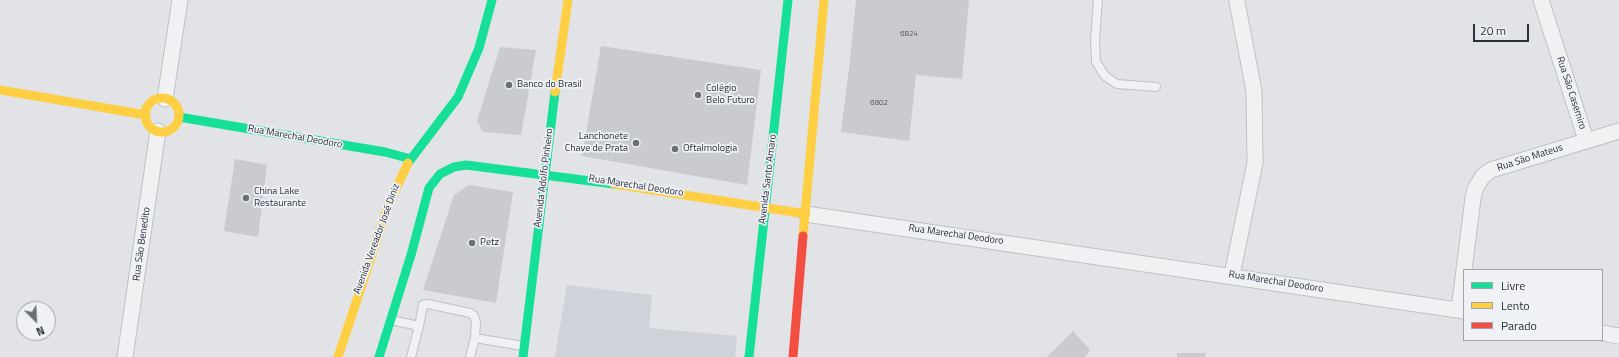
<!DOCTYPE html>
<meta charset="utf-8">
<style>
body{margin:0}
#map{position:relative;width:1619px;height:357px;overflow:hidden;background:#e1e3e6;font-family:"Titillium Web",sans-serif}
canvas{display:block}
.legend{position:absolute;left:1463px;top:269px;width:140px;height:72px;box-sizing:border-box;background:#eff1f5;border:1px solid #a0a4ac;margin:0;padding:5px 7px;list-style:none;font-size:12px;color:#29303e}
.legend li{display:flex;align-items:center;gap:8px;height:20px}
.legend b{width:20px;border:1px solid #a0a4ac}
.north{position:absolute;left:16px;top:301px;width:40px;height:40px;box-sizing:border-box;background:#eff1f5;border:1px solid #a0a4ac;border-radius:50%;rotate:156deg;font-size:11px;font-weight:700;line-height:16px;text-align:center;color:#29303e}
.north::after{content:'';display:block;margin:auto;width:14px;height:18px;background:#696f79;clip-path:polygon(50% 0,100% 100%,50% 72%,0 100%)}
.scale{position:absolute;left:1473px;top:24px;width:56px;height:18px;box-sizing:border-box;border:2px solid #29303e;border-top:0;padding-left:5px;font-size:12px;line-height:14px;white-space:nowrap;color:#29303e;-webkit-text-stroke:3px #eff1f5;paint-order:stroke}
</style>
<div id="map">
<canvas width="1619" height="357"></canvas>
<ul class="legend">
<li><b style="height:5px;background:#16e098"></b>Livre</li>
<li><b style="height:5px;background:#ffcf43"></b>Lento</li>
<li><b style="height:5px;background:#f24e42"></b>Parado</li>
</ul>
<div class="north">N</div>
<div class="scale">20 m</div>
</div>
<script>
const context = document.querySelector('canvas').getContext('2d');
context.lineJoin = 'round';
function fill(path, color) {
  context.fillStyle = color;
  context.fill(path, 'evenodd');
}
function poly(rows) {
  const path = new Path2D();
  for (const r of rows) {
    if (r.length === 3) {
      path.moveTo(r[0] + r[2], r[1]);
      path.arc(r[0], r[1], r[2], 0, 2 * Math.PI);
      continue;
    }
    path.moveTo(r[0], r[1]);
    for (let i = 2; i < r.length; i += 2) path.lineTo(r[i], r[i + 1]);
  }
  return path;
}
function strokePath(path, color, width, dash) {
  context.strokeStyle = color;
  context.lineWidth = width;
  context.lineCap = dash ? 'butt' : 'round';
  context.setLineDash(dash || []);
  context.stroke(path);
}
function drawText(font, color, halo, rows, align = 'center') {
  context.font = font + ' "Titillium Web",sans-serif';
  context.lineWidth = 3.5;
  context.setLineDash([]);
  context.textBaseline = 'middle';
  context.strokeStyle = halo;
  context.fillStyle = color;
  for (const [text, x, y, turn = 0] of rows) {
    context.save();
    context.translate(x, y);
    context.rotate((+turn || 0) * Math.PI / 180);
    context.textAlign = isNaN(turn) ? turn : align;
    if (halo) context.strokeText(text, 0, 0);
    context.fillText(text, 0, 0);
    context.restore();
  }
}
fill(poly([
 [567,285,652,295,649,328,737,336,735,357,555,357]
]), '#d0d2d9');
fill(poly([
 [856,0,969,0,962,79,916,75,909,141,841,132,849,69],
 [601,46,761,70,747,185,582,156],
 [500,47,536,50,521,135,483,132,477,121],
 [235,159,267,165,258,237,224,231],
 [469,185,513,192,496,303,423,290,454,195],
 [1073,331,1090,350,1085,357,1047,357],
 [1177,353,1206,353,1205,357,1177,357]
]), '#c9cbce');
const lane = poly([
 [1098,0,1095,40,1096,62,1105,76,1117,84,1156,87],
 [391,320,419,326,423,305,428,304,470,313,474,316,476,322,475,338,523,346],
 [411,357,419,326],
 [470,357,475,338]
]);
const street = poly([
 [1541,0,1586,140],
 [165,99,180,0],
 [806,214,1464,311],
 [1232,275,1255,163,1254,91,1237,2],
 [1459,310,1473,198,1475,189,1483,176,1491,170,1619,131],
 [1602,333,1619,336],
 [125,357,158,131]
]);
strokePath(lane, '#bfc1c4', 10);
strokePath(street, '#bfc1c4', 17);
strokePath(lane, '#f0f1f3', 8);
strokePath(street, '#f0f1f3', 15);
strokePath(poly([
 [179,117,385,152,411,159],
 [408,163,458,97,479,48,492,0],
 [379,357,411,255,429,188,440,174,454,167,466,165,614,184],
 [523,357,555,92],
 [749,357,788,0]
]), '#16e098', 9);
strokePath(poly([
 [0,90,146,115],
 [555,92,568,0],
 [162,115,17],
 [614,184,806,214],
 [803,236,824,0],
 [338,357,388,206,408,163]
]), '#ffcf43', 9);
strokePath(poly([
 [793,357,803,236]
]), '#f24e42', 9);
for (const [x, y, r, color] of [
 [509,85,4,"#696f79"],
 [698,95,4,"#696f79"],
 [636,143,4,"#696f79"],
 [675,149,4,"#696f79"],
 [246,198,4,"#696f79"],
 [472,243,4,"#696f79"]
]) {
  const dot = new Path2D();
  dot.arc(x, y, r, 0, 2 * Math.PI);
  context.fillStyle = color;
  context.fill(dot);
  strokePath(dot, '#eff1f5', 1.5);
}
drawText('8px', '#525863', null, [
 ["6824",909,34],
 ["6802",879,103]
]);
drawText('10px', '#29303e', '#eff1f5', [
 ["Banco do Brasil",517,85],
 ["Colégio",706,89],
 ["Belo Futuro",706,101],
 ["Lanchonete",628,137,"right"],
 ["Chave de Prata",628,149,"right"],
 ["Oftalmologia",683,149],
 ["China Lake",254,192],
 ["Restaurante",254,204],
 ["Petz",480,243]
], 'left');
drawText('10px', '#29303e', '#eff1f5', [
 ["Rua São Casemiro",1571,93,72],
 ["Rua Marechal Deodoro",295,137,10],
 ["Rua São Mateus",1530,158,-18],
 ["Avenida Adolfo Pinheiro",544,178,-83],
 ["Avenida Santo Amaro",768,179,-83],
 ["Rua Marechal Deodoro",636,186,9],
 ["Rua Marechal Deodoro",956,235,8],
 ["Avenida Vereador José Diniz",377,239,-70],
 ["Rua São Benedito",142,244,-82],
 ["Rua Marechal Deodoro",1276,282,9]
]);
</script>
